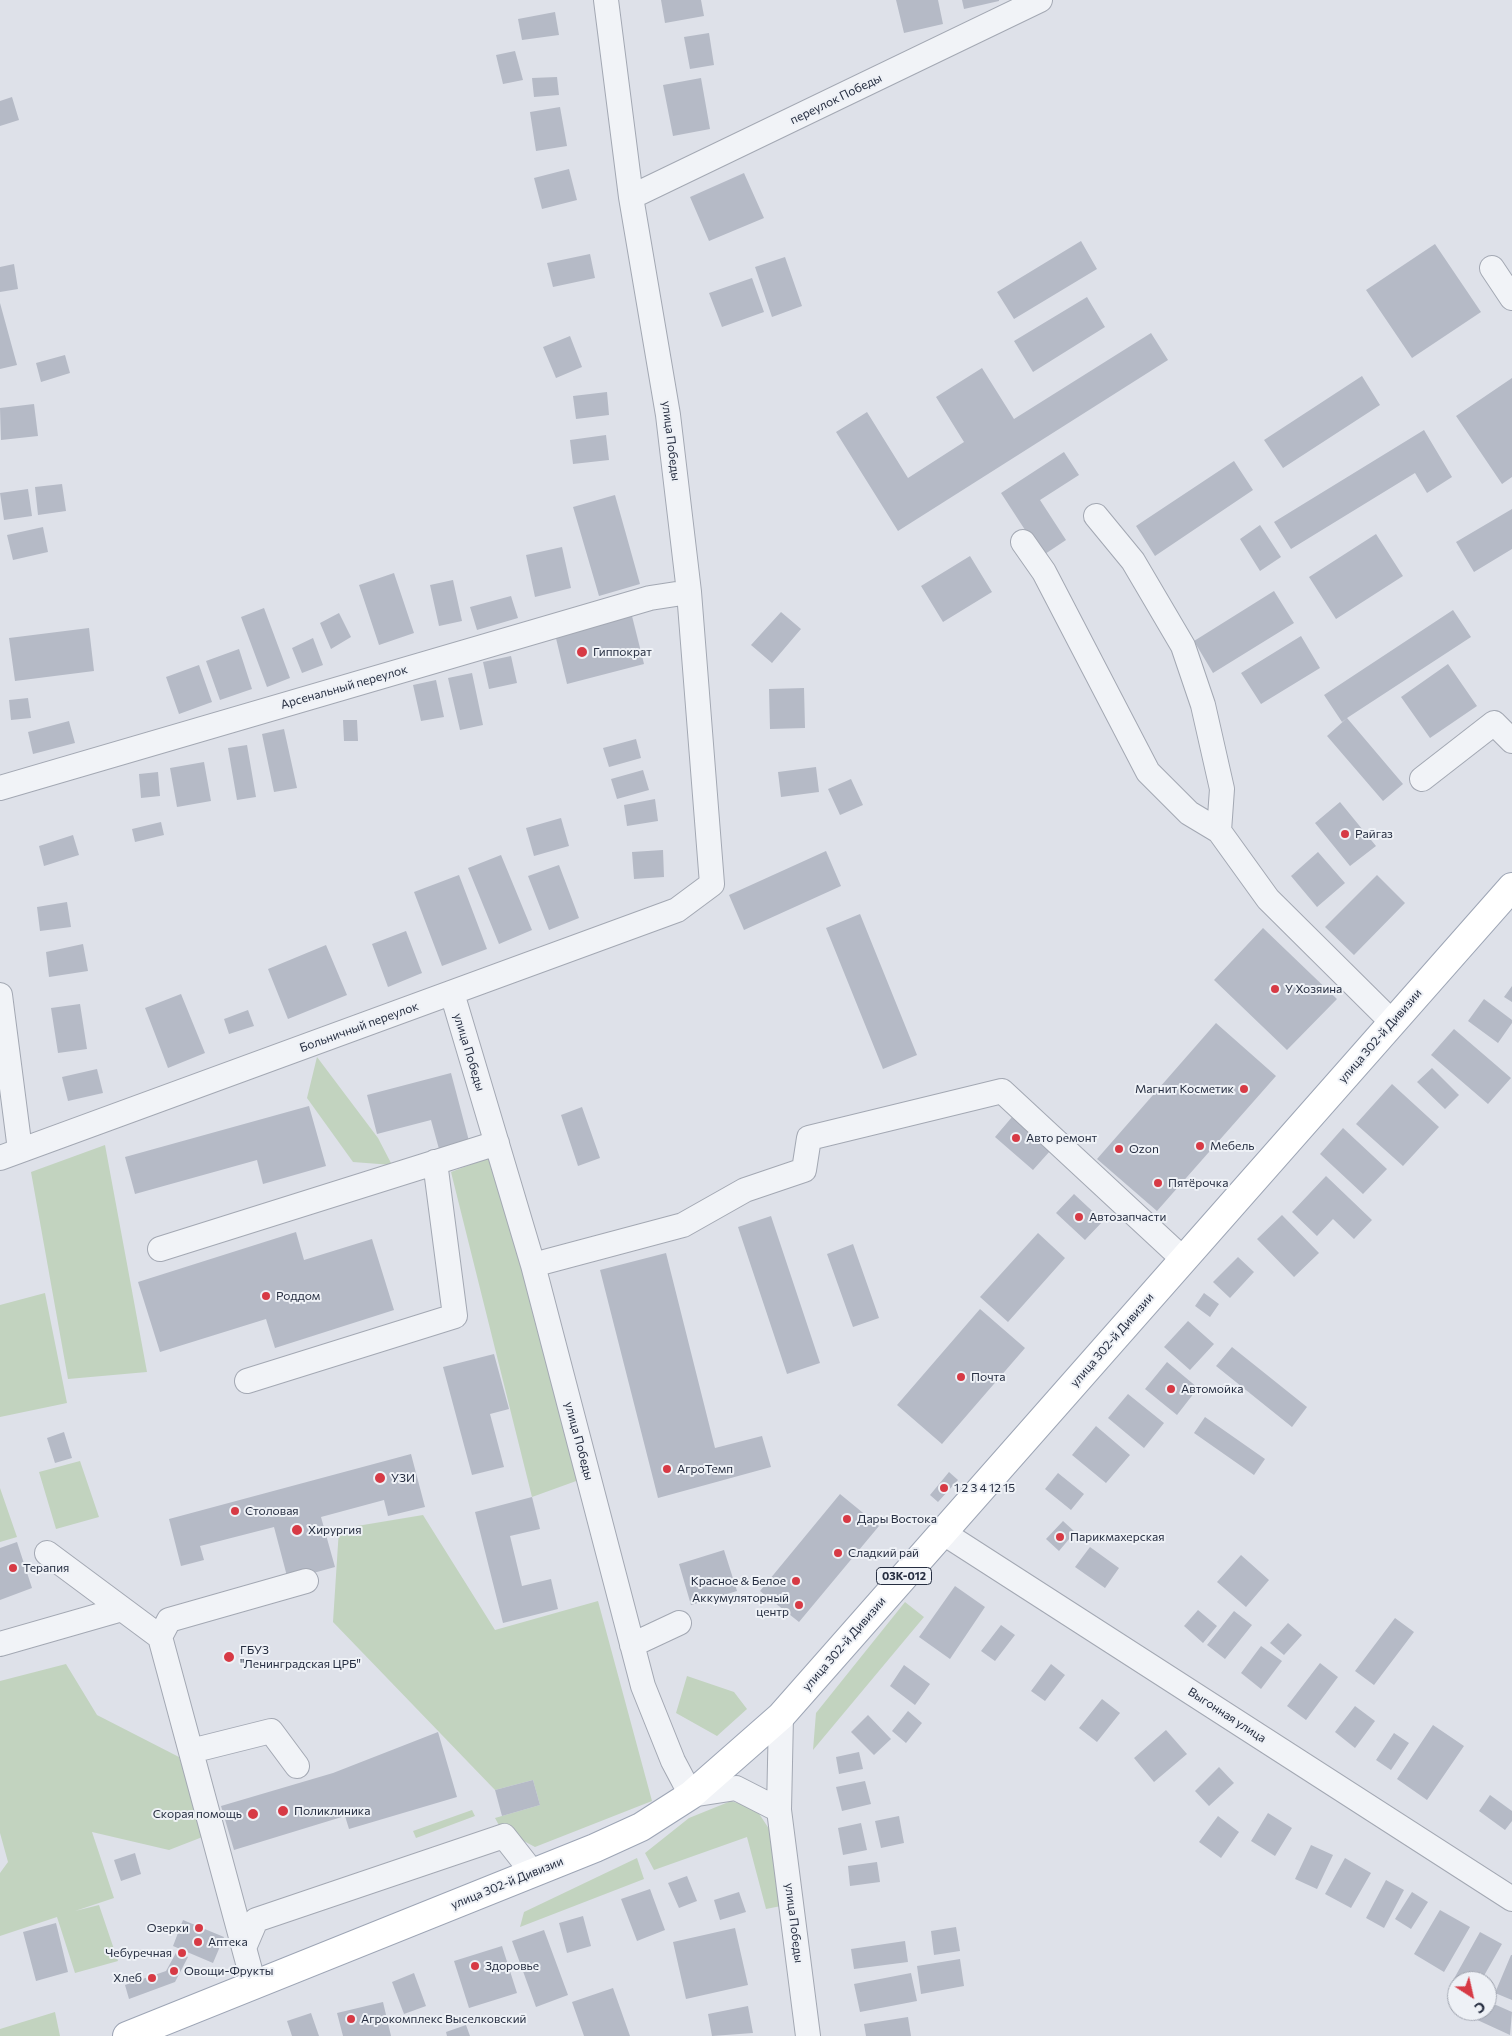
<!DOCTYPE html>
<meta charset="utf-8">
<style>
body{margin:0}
#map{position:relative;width:1512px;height:2036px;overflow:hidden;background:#dee1e9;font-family:Commissioner,sans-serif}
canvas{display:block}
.north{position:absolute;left:1447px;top:1971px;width:50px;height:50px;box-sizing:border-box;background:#eef1f6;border:1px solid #9ea3ae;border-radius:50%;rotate:145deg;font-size:14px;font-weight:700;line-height:20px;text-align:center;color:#262e41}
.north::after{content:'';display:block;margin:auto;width:18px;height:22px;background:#d73a45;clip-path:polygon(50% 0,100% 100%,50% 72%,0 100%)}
</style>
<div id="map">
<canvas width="1512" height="2036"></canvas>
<div class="north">С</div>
</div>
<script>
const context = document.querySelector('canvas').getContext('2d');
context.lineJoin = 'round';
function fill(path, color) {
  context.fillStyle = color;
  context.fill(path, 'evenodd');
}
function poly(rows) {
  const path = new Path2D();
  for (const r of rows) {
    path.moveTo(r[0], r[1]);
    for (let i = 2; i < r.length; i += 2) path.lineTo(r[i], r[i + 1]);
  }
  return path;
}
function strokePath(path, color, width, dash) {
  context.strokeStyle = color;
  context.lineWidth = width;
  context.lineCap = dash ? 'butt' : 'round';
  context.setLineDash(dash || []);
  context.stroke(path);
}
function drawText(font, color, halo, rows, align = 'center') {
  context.font = font + ' Commissioner,sans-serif';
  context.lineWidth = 4;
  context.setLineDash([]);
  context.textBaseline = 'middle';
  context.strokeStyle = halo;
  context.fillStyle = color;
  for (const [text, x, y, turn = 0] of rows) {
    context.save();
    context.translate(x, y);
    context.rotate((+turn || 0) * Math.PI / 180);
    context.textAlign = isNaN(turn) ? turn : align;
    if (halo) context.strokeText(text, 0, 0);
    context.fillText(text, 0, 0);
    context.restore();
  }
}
fill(poly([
 [317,1057,378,1138,392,1165,353,1162,307,1098],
 [105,1145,147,1372,68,1379,31,1172],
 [493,1156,590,1476,532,1497,451,1172],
 [45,1293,67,1403,0,1417,0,1305],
 [80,1461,99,1517,56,1529,39,1472],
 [0,1488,17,1537,0,1542],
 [423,1515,495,1630,598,1601,652,1801,535,1847,501,1829,495,1818,540,1805,533,1780,495,1790,333,1622,339,1529],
 [905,1602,924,1617,813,1750,816,1713],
 [66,1664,97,1715,179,1757,205,1836,169,1850,92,1832,114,1898,75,1911,99,1905,118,1961,75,1973,57,1917,0,1936,0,1873,8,1862,0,1833,0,1681],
 [687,1676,734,1692,747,1709,717,1736,676,1713],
 [731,1801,756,1809,775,1838,786,1905,766,1909,747,1837,654,1870,645,1853,689,1818],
 [472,1810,475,1816,416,1838,413,1831],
 [637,1858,644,1879,520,1927,524,1912],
 [55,2012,60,2036,0,2036,0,2029]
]), '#c2d3bf');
fill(poly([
 [661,0,701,0,704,16,665,23],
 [896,0,938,0,943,24,904,33],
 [962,0,999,0,999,1,964,9],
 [555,12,559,35,522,40,518,19],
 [709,33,714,65,690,69,684,37],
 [515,51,523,80,503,84,496,55],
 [557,77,559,95,534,97,532,78],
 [701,78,710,129,673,136,663,85],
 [12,97,19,120,0,126,0,101],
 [560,107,567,146,536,151,530,112],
 [569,169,577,200,542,209,534,178],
 [744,173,764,218,709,241,690,197],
 [1081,241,1097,269,1014,319,997,292],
 [1435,244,1481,312,1412,358,1366,290],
 [590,254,595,278,553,287,547,263],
 [785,257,802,306,772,317,755,267],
 [14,264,18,289,0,292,0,267],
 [752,278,764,312,722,327,709,293],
 [1087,297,1105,327,1033,372,1014,341],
 [0,303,17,365,0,369],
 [1151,333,1168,360,898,531,836,432,867,412,908,478,964,442,936,397,982,368,1014,419],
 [570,336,582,367,556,378,543,347],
 [65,355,70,373,41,382,36,363],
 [1362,376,1380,405,1283,468,1264,440],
 [1512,378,1512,477,1502,484,1456,416],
 [607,392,609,415,576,419,573,396],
 [34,404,38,436,1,440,0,408],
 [1424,430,1452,477,1427,493,1415,473,1291,549,1274,522],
 [606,435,609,460,573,464,570,440],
 [1064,452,1079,475,1040,500,1066,540,1042,556,1001,493],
 [1234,461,1253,490,1155,556,1136,526],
 [62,484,66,511,38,515,35,487],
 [28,489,32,516,4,520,0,493],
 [615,495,640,584,599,596,573,507],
 [1512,509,1512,549,1474,572,1456,542],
 [1260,525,1281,557,1260,571,1240,539],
 [43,527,48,552,13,560,7,535],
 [1376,534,1403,576,1336,619,1309,577],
 [562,547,571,588,535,597,526,555],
 [970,556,992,592,943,622,921,586],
 [394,573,414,633,379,645,359,585],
 [453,580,462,621,439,626,430,585],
 [1274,591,1294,623,1213,673,1194,641],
 [511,596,518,618,477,630,470,607],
 [264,608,290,678,267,687,241,617],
 [1453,610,1471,637,1347,718,1403,784,1383,801,1327,736,1347,718,1342,722,1324,695],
 [781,612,801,629,772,663,751,645],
 [339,613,351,637,331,649,320,623],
 [632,616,644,664,567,684,554,630,598,624],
 [89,628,94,671,15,681,9,638],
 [1301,636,1320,668,1261,704,1241,673],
 [313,638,323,665,302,673,292,648],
 [239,649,252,689,220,700,206,661],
 [511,656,517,683,489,689,483,662],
 [1448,664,1477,706,1430,738,1401,697],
 [199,665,212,702,179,714,166,677],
 [472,673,483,725,460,730,448,678],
 [436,680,444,717,421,721,413,685],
 [804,688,805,728,770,729,769,689],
 [28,698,31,718,11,720,9,700],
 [343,720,357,720,358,741,344,741],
 [69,721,75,743,33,754,28,732],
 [284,729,297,788,274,792,262,734],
 [636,739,641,758,609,767,603,748],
 [247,745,256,797,237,800,228,748],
 [204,762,211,801,177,807,170,768],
 [816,767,819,792,781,797,778,772],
 [643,770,649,790,617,799,611,779],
 [158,772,160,796,141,798,139,774],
 [851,779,863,805,840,815,828,789],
 [655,799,658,821,627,826,624,805],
 [1340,802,1376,846,1350,866,1315,823],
 [561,818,569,846,534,856,526,828],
 [161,822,164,835,135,842,132,829],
 [73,835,79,855,44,866,39,846],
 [663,850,664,877,634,879,632,852],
 [826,851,841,886,744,930,729,895],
 [1318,852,1345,883,1317,907,1291,876],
 [501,855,532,930,499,944,468,868],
 [559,865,579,918,549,930,528,876],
 [459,875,487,949,442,966,414,892],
 [1377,875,1405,903,1354,955,1325,927],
 [67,902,71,927,40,931,37,907],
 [860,914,917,1055,883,1069,826,928],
 [1263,928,1337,999,1287,1050,1214,980],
 [406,931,422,973,388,987,372,944],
 [83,944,88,971,49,977,46,952],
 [326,945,347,995,288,1019,268,969],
 [1512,986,1512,1002,1504,997],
 [181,994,205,1053,168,1068,145,1008],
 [1484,999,1512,1020,1512,1023,1498,1043,1468,1021],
 [80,1004,87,1049,58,1053,51,1008],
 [248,1010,254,1026,229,1034,224,1019],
 [1216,1023,1276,1076,1157,1211,1097,1159],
 [1454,1029,1511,1078,1488,1104,1431,1055],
 [1432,1068,1459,1095,1445,1109,1417,1082],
 [97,1069,103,1093,68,1101,62,1077],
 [451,1073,469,1141,439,1149,431,1120,377,1134,367,1095],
 [1392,1084,1439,1127,1403,1166,1356,1124],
 [309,1106,326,1166,263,1184,257,1160,135,1194,125,1157],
 [582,1107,600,1158,578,1166,561,1115],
 [1012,1117,1050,1151,1033,1170,995,1137],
 [1343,1128,1387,1169,1363,1194,1320,1154],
 [1326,1176,1372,1220,1354,1239,1333,1219,1317,1236,1292,1212],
 [1074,1194,1103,1221,1085,1240,1056,1213],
 [1282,1215,1319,1253,1294,1277,1257,1239],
 [771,1216,820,1363,787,1374,738,1227],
 [296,1232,304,1260,372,1239,394,1310,275,1348,266,1319,160,1352,138,1282],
 [1038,1233,1065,1258,1008,1322,980,1297],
 [853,1244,879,1318,853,1327,827,1254],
 [666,1253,715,1448,762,1436,771,1467,658,1498,600,1270],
 [1238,1257,1254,1272,1230,1298,1213,1282],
 [1204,1293,1219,1304,1210,1317,1195,1306],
 [980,1309,1025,1348,942,1444,897,1405],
 [1188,1321,1214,1344,1190,1370,1164,1347],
 [1232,1347,1307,1407,1292,1427,1216,1366],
 [494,1354,509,1409,490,1414,504,1467,472,1475,443,1367],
 [1167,1362,1198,1388,1177,1415,1145,1389],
 [1128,1394,1164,1423,1144,1448,1108,1418],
 [1205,1417,1265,1459,1254,1475,1194,1433],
 [1096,1426,1130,1455,1106,1483,1072,1455],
 [64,1432,72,1458,55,1463,47,1438],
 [411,1454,425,1507,388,1516,384,1500,321,1517,335,1567,288,1580,274,1527,200,1546,204,1560,181,1566,169,1519],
 [949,1472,958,1480,938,1502,930,1495],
 [1058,1473,1084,1494,1071,1510,1045,1489],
 [840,1494,879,1526,799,1622,760,1591],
 [532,1497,540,1529,510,1536,522,1586,551,1579,558,1609,503,1623,475,1512],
 [1063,1521,1075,1532,1059,1551,1046,1539],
 [17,1542,32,1588,0,1600,0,1548],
 [1090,1547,1119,1568,1105,1588,1075,1567],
 [724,1550,737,1591,691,1605,679,1564],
 [1241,1555,1269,1580,1246,1607,1217,1582],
 [955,1586,985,1607,950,1659,919,1637],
 [1198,1610,1217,1626,1203,1643,1184,1626],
 [1234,1611,1252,1625,1225,1659,1207,1645],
 [1395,1618,1414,1632,1374,1685,1355,1671],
 [1288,1623,1302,1635,1284,1655,1270,1643],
 [1001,1625,1015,1635,995,1661,981,1651],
 [1261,1646,1282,1661,1261,1689,1241,1673],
 [1320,1663,1338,1677,1306,1720,1287,1706],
 [1051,1664,1065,1675,1045,1701,1031,1691],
 [904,1665,930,1684,915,1705,890,1686],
 [1102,1699,1120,1713,1097,1742,1079,1728],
 [1355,1706,1375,1721,1355,1748,1335,1732],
 [908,1711,922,1723,906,1743,892,1731],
 [868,1715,891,1739,874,1755,851,1732],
 [1433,1725,1464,1746,1427,1800,1397,1779],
 [1166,1730,1187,1754,1154,1782,1134,1758],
 [438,1732,457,1797,349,1829,345,1816,234,1850,221,1806,333,1773],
 [1394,1733,1409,1743,1391,1770,1376,1760],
 [859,1752,863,1769,839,1774,836,1757],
 [1219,1767,1234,1783,1209,1806,1195,1791],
 [533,1780,540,1805,502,1816,495,1790],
 [865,1781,871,1804,842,1811,836,1787],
 [1490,1795,1512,1811,1512,1821,1505,1830,1479,1811],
 [1268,1813,1292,1828,1275,1856,1251,1841],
 [899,1816,904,1843,881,1848,875,1821],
 [1218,1816,1239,1832,1221,1858,1199,1842],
 [861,1823,867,1850,843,1855,838,1828],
 [1311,1845,1333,1855,1317,1889,1295,1879],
 [135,1853,141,1874,121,1881,114,1860],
 [1345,1858,1371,1873,1351,1908,1325,1894],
 [877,1862,880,1882,850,1886,848,1866],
 [687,1876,697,1901,679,1908,668,1883],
 [1386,1880,1404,1890,1384,1928,1366,1918],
 [650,1889,665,1930,637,1941,621,1899],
 [739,1892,746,1912,720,1920,714,1900],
 [1412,1892,1428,1902,1411,1929,1395,1919],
 [1440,1910,1470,1927,1444,1972,1414,1954],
 [583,1916,591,1946,567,1953,559,1923],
 [183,1920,224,1937,213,1963,173,1946],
 [56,1923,68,1972,36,1981,23,1932],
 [956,1927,960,1951,934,1955,931,1931],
 [735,1928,748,1985,686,1999,673,1942],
 [544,1930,568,1995,536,2007,512,1941],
 [1480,1932,1502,1944,1481,1981,1457,1981,1457,1987,1451,1984],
 [905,1941,908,1962,854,1969,851,1949],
 [502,1946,517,1993,469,2008,454,1961],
 [177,1951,188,1957,175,1982,129,1999,125,1985,166,1971],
 [1511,1955,1512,1955,1512,2000,1495,1993],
 [960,1959,964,1986,921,1994,917,1966],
 [414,1973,426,2006,404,2014,392,1982],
 [911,1973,917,2001,860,2012,854,1984],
 [613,1988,630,2036,584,2036,572,2002],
 [1487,2001,1512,2012,1510,2035,1473,2018,1476,2011,1487,2011],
 [383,2002,391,2036,343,2036,337,2013],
 [748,2006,753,2033,712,2036,708,2014],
 [311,2013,319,2036,292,2036,287,2021],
 [908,2017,911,2036,866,2036,864,2024],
 [466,2025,470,2036,447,2036,446,2032]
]), '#b5bac6');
const minor = poly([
 [631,197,1040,0],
 [1492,268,1512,298],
 [1096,516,1133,561,1183,646,1203,705,1222,789,1219,831,1268,899,1392,1022],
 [1023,542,1044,572,1148,772,1189,813,1219,831],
 [1422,779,1494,723,1512,741],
 [0,788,650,598,689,592],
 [452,993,533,1265,643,1686,673,1761,691,1795,736,1788,779,1810],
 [0,995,20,1150],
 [0,1158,677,910,712,884,689,592,668,415,631,197,606,0],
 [160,1249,497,1143],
 [533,1265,683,1225,745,1190,804,1170,809,1138,1002,1091,1183,1259],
 [247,1381,455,1316,435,1162],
 [942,1532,1512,1899],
 [47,1553,160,1637,244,1948],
 [160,1637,169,1620,306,1581],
 [0,1644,122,1609],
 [632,1645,679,1623],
 [781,1716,779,1810,808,2036],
 [191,1751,271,1731,297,1766],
 [254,1985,244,1948,256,1920,504,1836,533,1873]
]);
const major = poly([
 [127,2036,595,1848,641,1827,691,1795,781,1716,1512,887]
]);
strokePath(minor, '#a3a8b3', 26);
strokePath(major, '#9da5b5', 30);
strokePath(minor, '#f1f3f7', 24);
strokePath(major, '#fff', 28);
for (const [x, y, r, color] of [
 [582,652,6,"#d73a45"],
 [1345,834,5,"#d73a45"],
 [1275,989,5,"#d73a45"],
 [1244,1089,5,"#d73a45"],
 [1016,1138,5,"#d73a45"],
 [1200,1146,5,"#d73a45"],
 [1119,1149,5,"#d73a45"],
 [1158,1183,5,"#d73a45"],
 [1079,1217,5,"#d73a45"],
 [266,1296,5,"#d73a45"],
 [961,1377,5,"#d73a45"],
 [1171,1389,5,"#d73a45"],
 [667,1469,5,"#d73a45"],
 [380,1478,6,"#d73a45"],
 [944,1488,5,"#d73a45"],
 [235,1511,5,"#d73a45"],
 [847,1519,5,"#d73a45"],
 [297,1530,6,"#d73a45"],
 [1060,1537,5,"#d73a45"],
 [838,1553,5,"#d73a45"],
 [13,1568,5,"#d73a45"],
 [796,1581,5,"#d73a45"],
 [799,1605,5,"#d73a45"],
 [229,1657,6,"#d73a45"],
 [283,1811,6,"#d73a45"],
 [253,1814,6,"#d73a45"],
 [199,1928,5,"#d73a45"],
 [198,1942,5,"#d73a45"],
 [182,1953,5,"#d73a45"],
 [475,1966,5,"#d73a45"],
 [174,1971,5,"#d73a45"],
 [152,1978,5,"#d73a45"],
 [351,2019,5,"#d73a45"]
]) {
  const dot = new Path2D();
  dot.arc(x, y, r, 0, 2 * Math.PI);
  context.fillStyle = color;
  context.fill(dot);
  strokePath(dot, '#eef1f6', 2);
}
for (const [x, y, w] of [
 [904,1576,55]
]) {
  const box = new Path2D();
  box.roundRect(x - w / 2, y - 8.5, w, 17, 4);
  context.fillStyle = '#eef1f6';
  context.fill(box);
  strokePath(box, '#262e41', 1);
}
drawText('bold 11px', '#262e41', null, [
 ["03К-012",904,1576]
]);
drawText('12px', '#262e41', '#eef1f6', [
 ["переулок Победы",836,99,-26],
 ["улица Победы",671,441,83],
 ["Арсенальный переулок",344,687,-16],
 ["Больничный переулок",359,1027,-20],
 ["улица 302-й Дивизии",1380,1036,-49],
 ["улица Победы",469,1052,73],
 ["улица 302-й Дивизии",1112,1340,-49],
 ["улица Победы",579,1441,75],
 ["улица 302-й Дивизии",844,1644,-49],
 ["Выгонная улица",1227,1715,33],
 ["улица 302-й Дивизии",507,1883,-22],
 ["улица Победы",794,1923,83]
]);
drawText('12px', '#262e41', '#eef1f6', [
 ["Гиппократ",593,652],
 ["Райгаз",1355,834],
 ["У Хозяина",1285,989],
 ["Магнит Косметик",1234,1089,"right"],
 ["Авто ремонт",1026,1138],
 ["Мебель",1210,1146],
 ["Ozon",1129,1149],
 ["Пятёрочка",1168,1183],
 ["Автозапчасти",1089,1217],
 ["Роддом",276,1296],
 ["Почта",971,1377],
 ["Автомойка",1181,1389],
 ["АгроТемп",677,1469],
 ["УЗИ",391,1478],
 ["1 2 3 4 12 15",954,1488],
 ["Столовая",245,1511],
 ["Дары Востока",857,1519],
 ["Хирургия",308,1530],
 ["Парикмахерская",1070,1537],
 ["Сладкий рай",848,1553],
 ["Терапия",23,1568],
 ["Красное & Белое",786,1581,"right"],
 ["Аккумуляторный",789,1598,"right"],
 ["центр",789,1612,"right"],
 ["ГБУЗ",240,1650],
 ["\"Ленинградская ЦРБ\"",240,1664],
 ["Поликлиника",294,1811],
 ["Скорая помощь",242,1814,"right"],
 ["Озерки",189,1928,"right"],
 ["Аптека",208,1942],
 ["Чебуречная",172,1953,"right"],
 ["Здоровье",485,1966],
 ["Овощи-Фрукты",184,1971],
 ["Хлеб",142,1978,"right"],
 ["Агрокомплекс Выселковский",361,2019]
], 'left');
</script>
